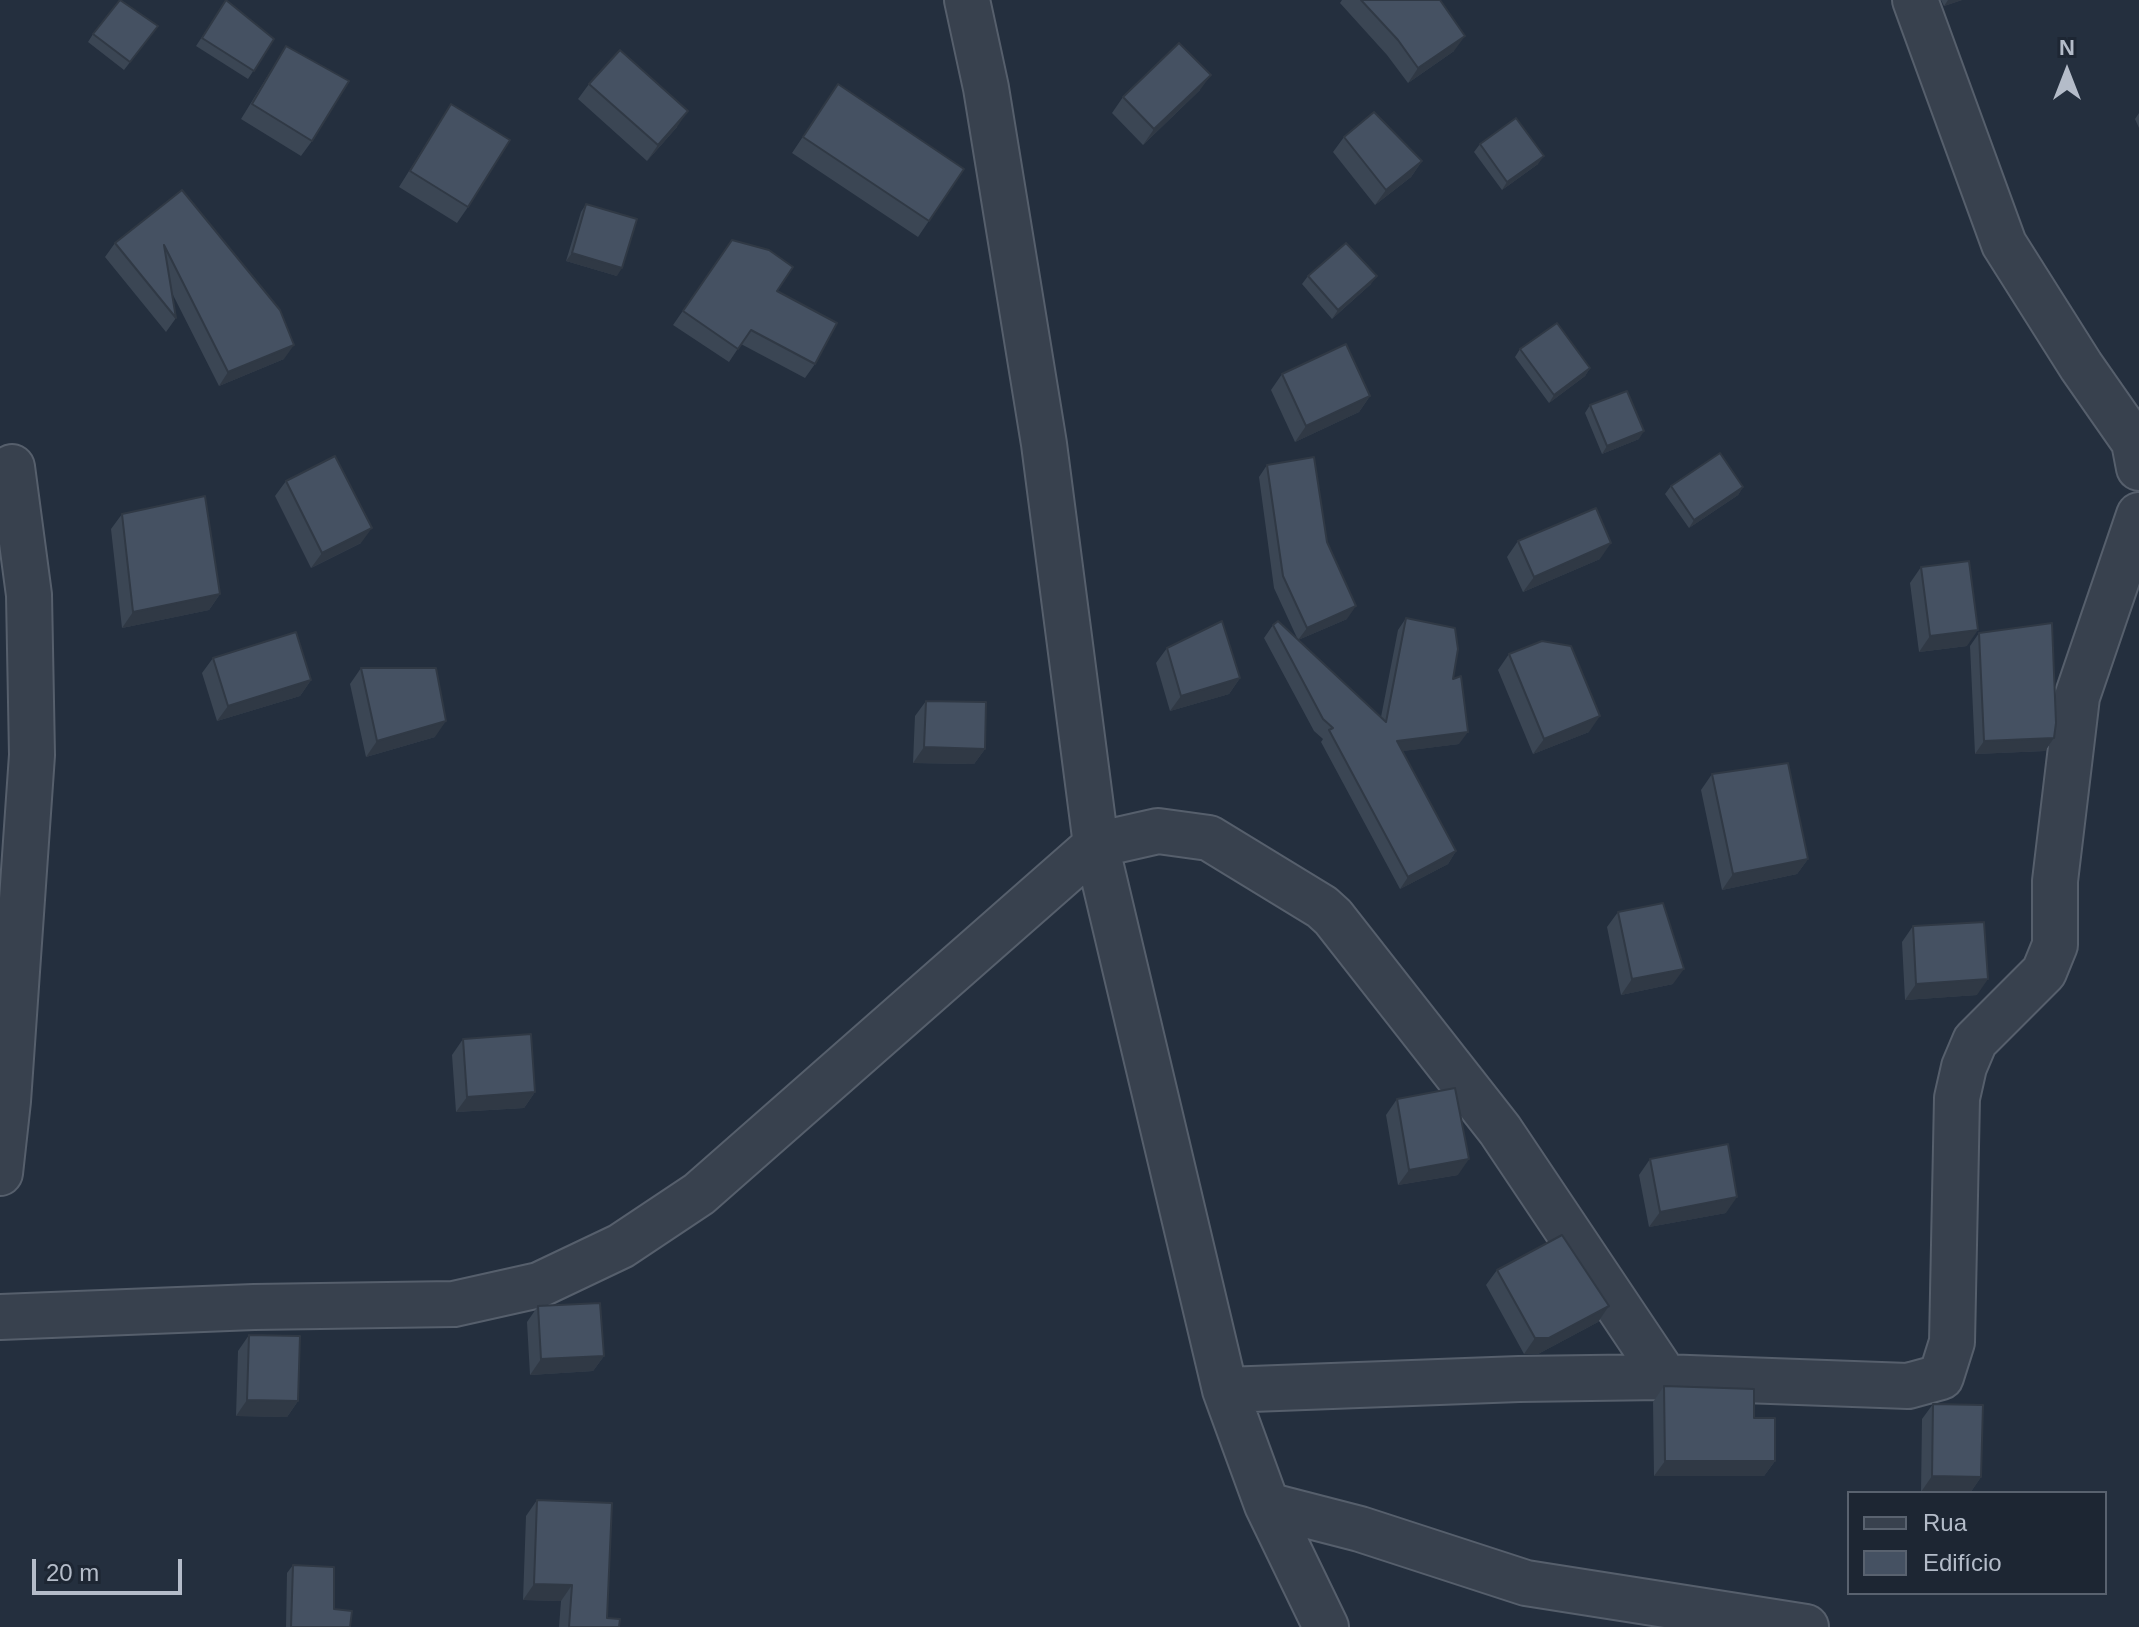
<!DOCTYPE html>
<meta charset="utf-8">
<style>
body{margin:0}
#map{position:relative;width:2139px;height:1627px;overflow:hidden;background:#242f3e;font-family:Helvetica,sans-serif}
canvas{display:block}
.legend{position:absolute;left:1847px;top:1491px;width:260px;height:104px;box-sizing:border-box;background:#1d2633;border:2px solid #59626f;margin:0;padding:10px 14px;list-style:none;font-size:24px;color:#b4bcc9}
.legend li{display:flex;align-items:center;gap:16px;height:40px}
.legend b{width:40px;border:2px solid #59626f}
.north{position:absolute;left:2027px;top:32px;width:80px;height:80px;-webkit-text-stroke:6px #1d2633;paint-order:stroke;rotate:0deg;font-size:22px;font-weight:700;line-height:32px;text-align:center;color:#b4bcc9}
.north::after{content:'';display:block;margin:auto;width:28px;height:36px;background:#b4bcc9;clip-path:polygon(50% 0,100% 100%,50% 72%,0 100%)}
.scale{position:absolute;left:32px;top:1559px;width:150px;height:36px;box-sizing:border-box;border:4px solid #b4bcc9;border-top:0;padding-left:10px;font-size:24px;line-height:28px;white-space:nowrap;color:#b4bcc9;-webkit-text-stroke:6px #1d2633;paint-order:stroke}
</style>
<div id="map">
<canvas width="2139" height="1627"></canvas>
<ul class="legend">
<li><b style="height:10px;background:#38414e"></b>Rua</li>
<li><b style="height:22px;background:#455162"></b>Edifício</li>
</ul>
<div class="north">N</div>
<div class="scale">20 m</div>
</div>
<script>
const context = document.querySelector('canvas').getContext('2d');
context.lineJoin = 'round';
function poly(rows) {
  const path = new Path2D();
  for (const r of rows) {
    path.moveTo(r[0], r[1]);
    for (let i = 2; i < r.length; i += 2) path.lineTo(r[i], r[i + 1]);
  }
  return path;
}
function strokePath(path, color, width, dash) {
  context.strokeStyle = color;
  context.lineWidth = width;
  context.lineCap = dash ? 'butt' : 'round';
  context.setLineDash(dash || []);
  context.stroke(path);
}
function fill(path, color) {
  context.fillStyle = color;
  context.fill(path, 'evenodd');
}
const street = poly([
 [967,0,986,88,1044,444,1096,845,1225,1390,1267,1505,1326,1627],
 [1915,0,2004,244,2081,366,2134,442,2139,468],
 [0,1173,8,1101,32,755,29,595,12,467],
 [0,1317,254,1307,454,1304,539,1285,621,1246,699,1194,1096,845,1158,831,1209,838,1322,907,1333,917,1500,1130,1658,1366,1662,1377],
 [1225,1390,1519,1379,1662,1377,1908,1386,1941,1377,1952,1342,1957,1098,1964,1067,1975,1041,2044,972,2055,945,2055,881,2077,697,2139,515],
 [1267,1505,1360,1529,1526,1583,1806,1627]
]);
strokePath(street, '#565f6c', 48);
strokePath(street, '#38414e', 44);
fill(poly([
 [226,0,274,39,248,79,196,46],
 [1342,0,1440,0,1454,51,1408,83,1387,55,1340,3],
 [1941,0,1962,0,1944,6],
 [158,26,124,70,88,42,93,34],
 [286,46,312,141,301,156,241,119],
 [589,84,677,127,647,161,578,99],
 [838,84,964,169,918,237,792,153],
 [1200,90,1143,145,1112,113,1123,97],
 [451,104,468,207,457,223,399,187],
 [2139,113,2139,128,2135,119],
 [1344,137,1422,161,1411,177,1375,205,1333,152],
 [1480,144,1538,164,1502,190,1474,152],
 [182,190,284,359,219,386,172,293,176,318,166,332,105,257,115,243],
 [586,204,617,276,566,261,581,212],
 [732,240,777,291,815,364,805,378,741,344,729,362,673,325],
 [1308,276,1371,284,1332,319,1302,284],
 [1520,349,1590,368,1585,376,1549,403,1515,357],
 [1282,374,1370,396,1359,412,1295,442,1271,390],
 [1590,405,1639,439,1602,454,1585,413],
 [1267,465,1347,619,1298,640,1381,717,1398,630,1406,618,1453,679,1459,744,1402,751,1456,851,1448,864,1400,889,1321,742,1323,739,1314,731,1264,638,1273,625,1298,640,1274,588,1259,477],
 [286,481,361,543,311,568,275,496],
 [1671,486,1743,487,1738,495,1689,528,1665,494],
 [122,514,220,594,209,610,122,628,111,529],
 [1518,541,1600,559,1523,592,1507,557],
 [1921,567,1967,646,1919,652,1910,583],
 [1979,633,2054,738,2045,751,1975,754,1970,646],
 [1167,648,1240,678,1229,694,1170,711,1156,663],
 [1509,654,1589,732,1533,754,1498,670],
 [213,658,311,680,300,696,217,721,202,673],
 [361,668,435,737,366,757,350,684],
 [926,701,985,749,974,764,913,763,915,716],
 [1712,774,1808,859,1797,874,1722,890,1701,790],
 [1618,912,1673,984,1621,995,1607,927],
 [1913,926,1977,995,1905,1000,1902,942],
 [463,1039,535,1092,524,1108,456,1112,452,1055],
 [1397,1099,1458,1175,1398,1185,1386,1115],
 [1650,1159,1726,1213,1649,1227,1639,1175],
 [1497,1270,1609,1306,1598,1322,1538,1354,1524,1354,1486,1285],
 [538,1306,604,1356,593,1371,530,1375,527,1322],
 [249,1335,298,1401,287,1417,236,1416,238,1351],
 [1664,1386,1754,1418,1775,1461,1764,1476,1654,1476,1653,1402],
 [1933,1404,1981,1477,1970,1493,1921,1492,1922,1419],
 [537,1500,607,1618,619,1627,559,1627,561,1601,523,1600,526,1516],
 [293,1565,334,1609,350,1627,286,1627,287,1573]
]), '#3b4654');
fill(poly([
 [1948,0,1962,0,1944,6],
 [1465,36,1454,51,1408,83,1418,68],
 [1211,75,1200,90,1143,145,1154,129],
 [688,111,677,127,647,161,658,145],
 [1544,156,1538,164,1502,190,1507,182],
 [1422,161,1411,177,1375,205,1386,190],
 [572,253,622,268,617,276,566,261],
 [1377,276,1371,284,1332,319,1338,310],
 [294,345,284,359,219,386,228,372],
 [1590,368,1585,376,1549,403,1554,395],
 [1370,396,1359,412,1295,442,1306,426],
 [1644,431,1639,439,1602,454,1607,446],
 [1743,487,1738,495,1689,528,1694,520],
 [372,528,361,543,311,568,322,553],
 [1611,543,1600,559,1523,592,1534,577],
 [220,594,209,610,122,628,133,612],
 [1356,606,1347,619,1298,640,1307,628],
 [1978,630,1967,646,1919,652,1930,636],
 [1240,678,1229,694,1170,711,1181,696],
 [311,680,300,696,217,721,228,706],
 [1600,716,1589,732,1533,754,1544,739],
 [446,721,435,737,366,757,377,741],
 [1468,732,1459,744,1388,753,1397,741],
 [2054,738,2045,751,1975,754,1984,741],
 [924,747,985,749,974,764,913,763],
 [1456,851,1448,864,1400,889,1408,877],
 [1808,859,1797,874,1722,890,1733,874],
 [1684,969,1673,984,1621,995,1632,979],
 [1988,979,1977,995,1905,1000,1916,984],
 [535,1092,524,1108,456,1112,467,1097],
 [1469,1159,1458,1175,1398,1185,1409,1170],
 [1737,1197,1726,1213,1649,1227,1660,1212],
 [1609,1306,1598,1322,1538,1354,1524,1354,1535,1338],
 [604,1356,593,1371,530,1375,541,1359],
 [247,1400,298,1401,287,1417,236,1416],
 [1665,1461,1775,1461,1764,1476,1654,1476],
 [1932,1476,1981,1477,1970,1493,1921,1492],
 [534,1584,572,1585,561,1601,523,1600]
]), '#303945');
const building = poly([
 [120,0,158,26,130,62,93,34,120,0],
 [226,0,274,39,254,71,202,38,226,0],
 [1361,0,1440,0,1465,36,1418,68,1398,40,1361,0],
 [1179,43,1211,75,1154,129,1123,97,1179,43],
 [286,46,349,81,312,141,252,104,286,46],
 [620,50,688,111,658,145,589,84,620,50],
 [838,84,964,169,929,221,803,137,838,84],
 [451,104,510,140,468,207,410,171,451,104],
 [1374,112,1422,161,1386,190,1344,137,1374,112],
 [1516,118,1544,156,1507,182,1480,144,1516,118],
 [182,190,280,310,294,345,228,372,164,245,176,318,115,243,182,190],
 [586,204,637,219,622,268,572,253,586,204],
 [732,240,769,250,793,267,777,291,837,323,815,364,751,330,738,349,683,311,732,240],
 [1346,243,1377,276,1338,310,1308,276,1346,243],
 [1557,323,1590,368,1554,395,1520,349,1557,323],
 [1346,344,1370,396,1306,426,1282,374,1346,344],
 [1627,391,1644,431,1607,446,1590,405,1627,391],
 [1720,453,1743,487,1694,520,1671,486,1720,453],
 [335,456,372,528,322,553,286,481,335,456],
 [1314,457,1327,542,1356,606,1307,628,1283,576,1267,465,1314,457],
 [205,496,220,594,133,612,122,514,205,496],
 [1596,508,1611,543,1534,577,1518,541,1596,508],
 [1969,561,1978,630,1930,636,1921,567,1969,561],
 [1406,618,1455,628,1458,649,1453,679,1461,676,1468,732,1397,741,1456,851,1408,877,1329,730,1333,728,1323,719,1273,625,1278,621,1386,722,1406,618],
 [1222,621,1240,678,1181,696,1167,648,1222,621],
 [2052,623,2056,723,2054,738,1984,741,1979,633,2052,623],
 [296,632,311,680,228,706,213,658,296,632],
 [1542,641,1571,646,1600,716,1544,739,1509,654,1542,641],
 [361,668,436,668,446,721,377,741,361,668],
 [926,701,986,702,985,749,924,747,926,701],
 [1788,763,1808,859,1733,874,1712,774,1788,763],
 [1663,903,1684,969,1632,979,1618,912,1663,903],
 [1984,922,1988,979,1916,984,1913,926,1984,922],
 [531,1034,535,1092,467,1097,463,1039,531,1034],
 [1455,1088,1469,1159,1409,1170,1397,1099,1455,1088],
 [1728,1144,1737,1197,1660,1212,1650,1159,1728,1144],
 [1562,1235,1609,1306,1549,1338,1535,1338,1497,1270,1562,1235],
 [600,1303,604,1356,541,1359,538,1306,600,1303],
 [249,1335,300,1336,298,1401,247,1400,249,1335],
 [1664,1386,1754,1389,1754,1418,1775,1418,1775,1461,1665,1461,1664,1386],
 [1933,1404,1983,1405,1981,1477,1932,1476,1933,1404],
 [537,1500,612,1503,607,1618,620,1619,619,1627,569,1627,572,1585,534,1584,537,1500],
 [293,1565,334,1567,334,1609,352,1611,350,1627,291,1627,293,1565]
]);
fill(building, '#455162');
strokePath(building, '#303945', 2);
</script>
